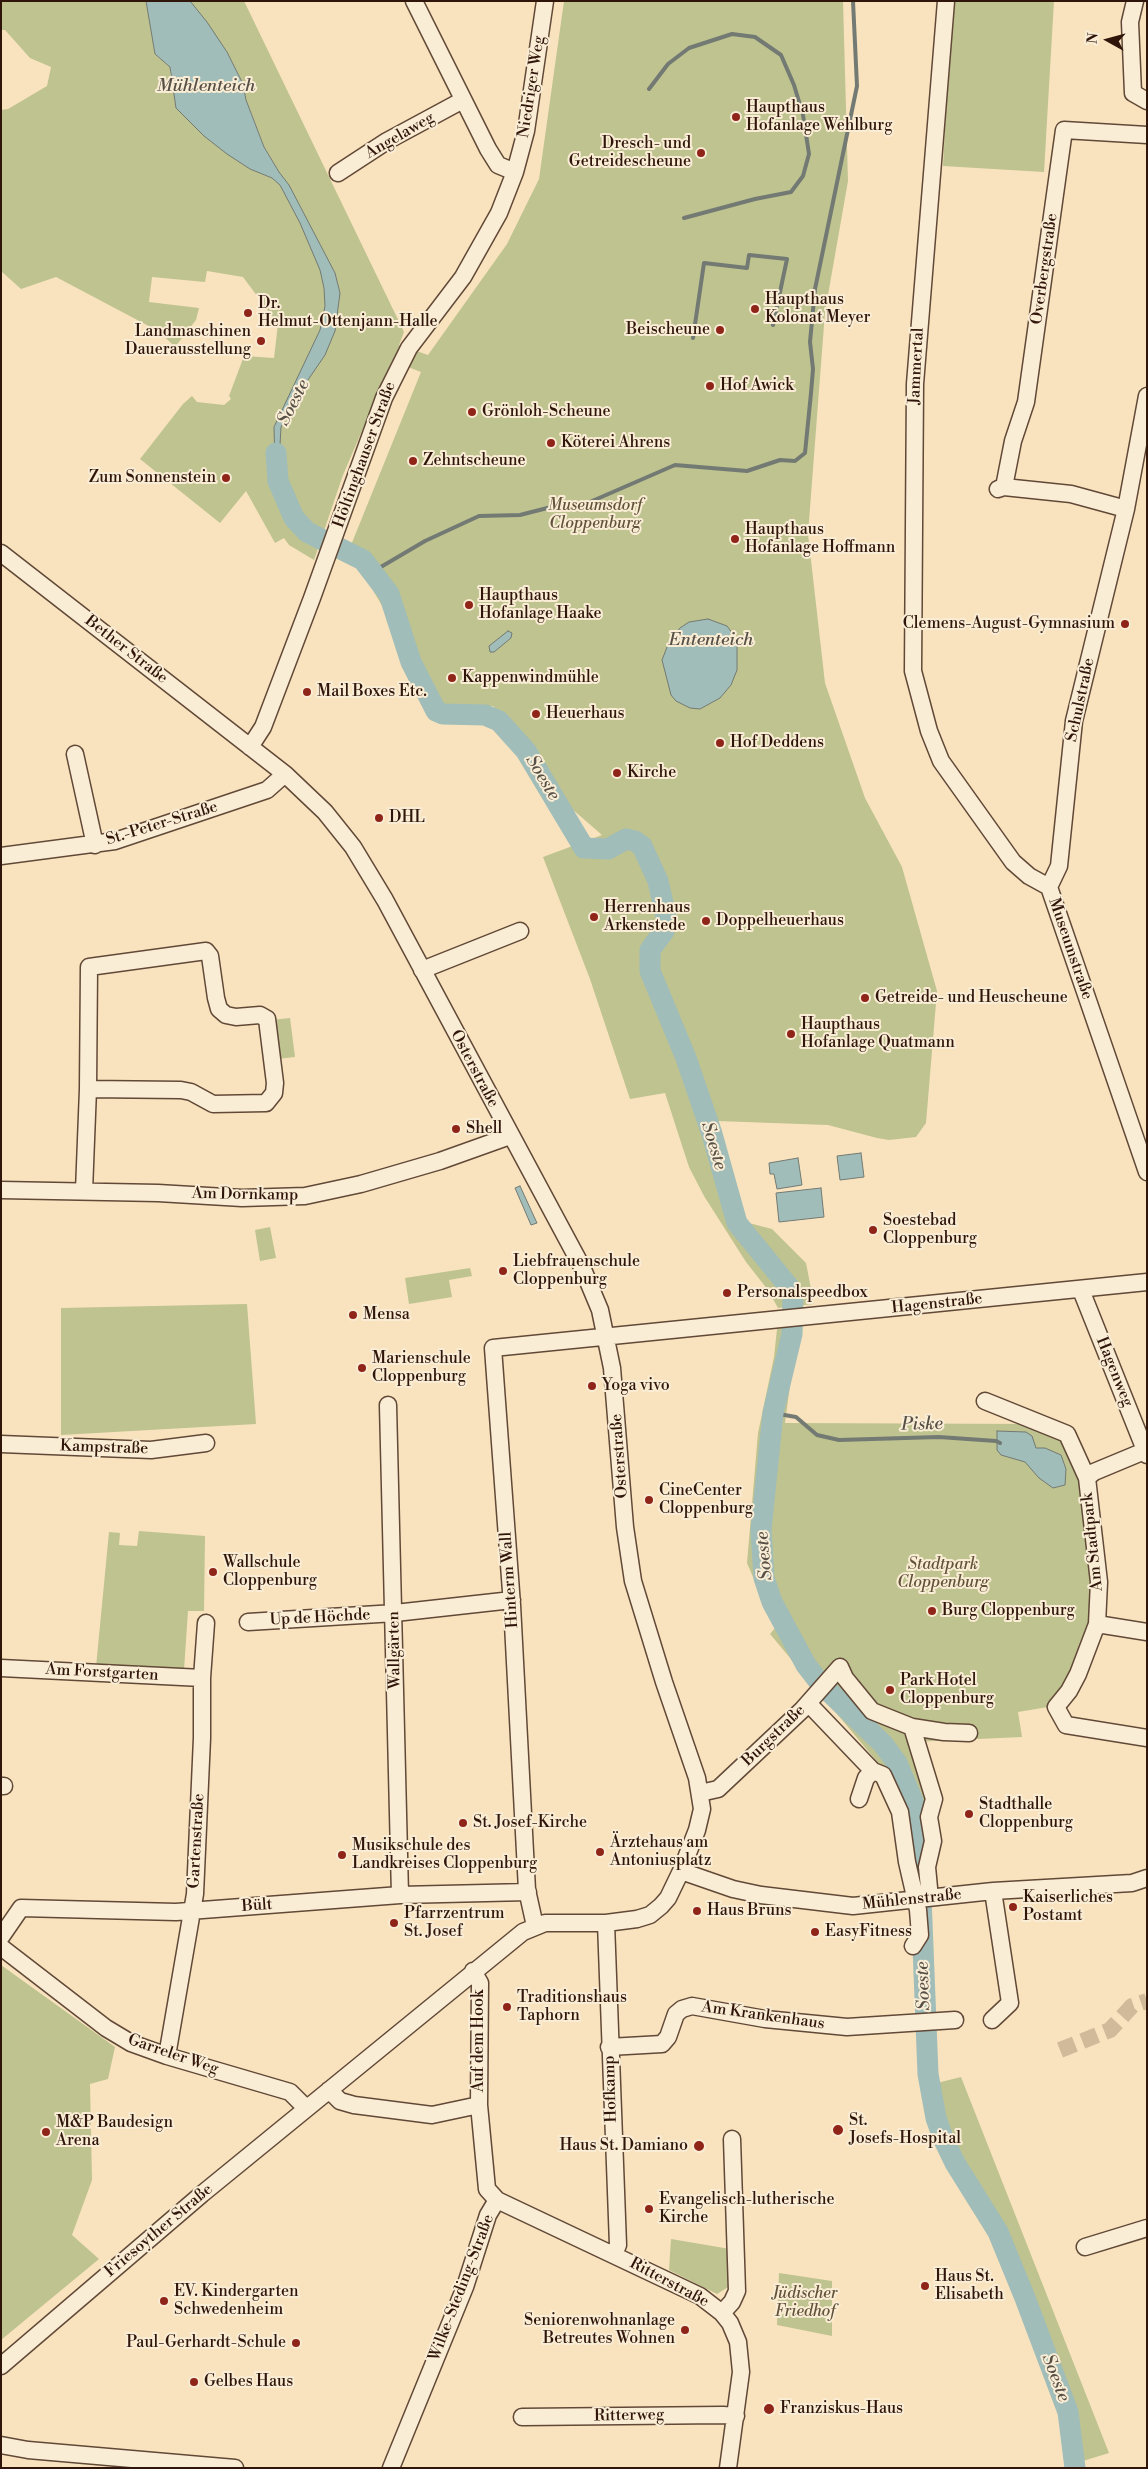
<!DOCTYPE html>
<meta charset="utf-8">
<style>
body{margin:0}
#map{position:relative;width:1148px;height:2469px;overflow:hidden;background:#f8e3be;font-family:"Libre Bodoni",serif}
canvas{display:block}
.frame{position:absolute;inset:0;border:2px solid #2f150a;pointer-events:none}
.north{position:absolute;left:1083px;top:15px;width:50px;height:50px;-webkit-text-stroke:4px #faedd5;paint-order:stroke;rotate:277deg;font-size:14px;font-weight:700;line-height:20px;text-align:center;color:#2f150a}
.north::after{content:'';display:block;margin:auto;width:18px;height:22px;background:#2f150a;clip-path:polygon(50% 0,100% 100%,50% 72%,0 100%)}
</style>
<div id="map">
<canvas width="1148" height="2469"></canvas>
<div class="frame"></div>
<div class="north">N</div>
</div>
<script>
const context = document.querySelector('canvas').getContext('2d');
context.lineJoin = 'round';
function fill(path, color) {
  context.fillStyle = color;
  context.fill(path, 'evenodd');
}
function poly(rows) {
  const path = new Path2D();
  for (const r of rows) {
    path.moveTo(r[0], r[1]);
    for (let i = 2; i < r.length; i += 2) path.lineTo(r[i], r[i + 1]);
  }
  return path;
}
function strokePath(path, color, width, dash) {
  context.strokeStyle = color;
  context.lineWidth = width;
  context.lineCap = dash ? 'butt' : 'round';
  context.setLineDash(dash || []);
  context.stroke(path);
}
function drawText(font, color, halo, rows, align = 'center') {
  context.font = font + ' "Libre Bodoni",serif';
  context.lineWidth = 4;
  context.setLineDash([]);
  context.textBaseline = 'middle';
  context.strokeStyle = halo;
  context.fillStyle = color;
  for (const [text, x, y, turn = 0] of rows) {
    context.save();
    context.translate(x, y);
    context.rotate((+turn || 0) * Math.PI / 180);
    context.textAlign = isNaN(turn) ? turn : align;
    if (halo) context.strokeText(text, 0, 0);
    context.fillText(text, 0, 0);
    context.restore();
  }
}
fill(poly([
 [1,1,146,1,155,54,170,67,171,86,279,172,264,147,246,100,243,84,227,52,190,1,244,1,404,332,399,345,428,355,507,244,539,179,564,1,843,1,848,181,825,312,808,534,825,683,865,798,902,867,937,991,926,1123,916,1137,889,1140,877,1138,828,1125,717,1121,745,1222,772,1229,806,1263,814,1304,778,1308,768,1290,746,1262,704,1196,689,1167,665,1093,630,1099,590,979,543,857,602,835,564,802,535,754,493,706,441,705,349,550,421,372,392,361,343,475,314,560,289,545,284,538,275,543,246,491,220,523,140,459,183,404,192,396,197,402,224,405,231,399,229,396,244,356,274,358,278,324,243,277,207,271,205,282,152,277,149,302,199,308,196,320,175,347,160,332,56,277,21,289,1,271,1,110,8,109,47,86,51,67,30,58,5,30,1,30],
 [952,1,1054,1,1044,172,943,166],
 [290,1018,295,1057,277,1059,272,1020],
 [270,1227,276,1258,260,1261,255,1230],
 [470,1268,472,1276,449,1280,452,1297,409,1304,405,1278],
 [247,1304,256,1424,61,1435,61,1308],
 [798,1326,785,1423,1039,1424,1059,1431,1083,1487,1092,1555,1093,1618,1062,1696,1048,1707,1018,1712,1022,1737,912,1742,925,1784,928,1826,913,1827,905,1799,894,1782,770,1634,775,1628,747,1563,758,1433,774,1357,777,1329],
 [139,1531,205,1536,204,1611,188,1611,184,1670,96,1667,109,1532,120,1533,119,1545,137,1546],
 [1,1965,115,2047,108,2079,90,2084,92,2180,72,2235,99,2259,1,2340],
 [961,2077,1109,2453,1083,2461,1083,2468,1077,2468,1071,2411,1009,2248,995,2218,951,2146,939,2114,933,2084],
 [671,2239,730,2249,730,2286,717,2294,669,2270],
 [779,2273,832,2281,832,2336,777,2325]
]), '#bfc390');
const water = poly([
 [146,1,190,1,207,22,227,52,243,84,246,100,264,147,279,172,289,185,335,273,340,293,335,331,325,355,297,396,281,427,278,481,275,467,274,427,320,330,325,306,324,288,320,270,300,223,280,185,272,178,250,169,227,154,204,136,176,108,170,67,155,54,146,1],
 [708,619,727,626,733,634,737,644,737,670,731,685,720,698,700,709,690,708,676,701,671,695,662,660,669,642,680,628,689,622,708,619],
 [508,631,512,633,511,638,494,652,490,652,489,646,508,631],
 [861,1153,864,1177,840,1180,837,1156,861,1153],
 [798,1158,802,1185,777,1189,774,1174,770,1174,769,1163,798,1158],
 [520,1186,537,1223,531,1225,515,1188,520,1186],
 [821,1188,824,1217,779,1222,776,1193,821,1188],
 [997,1431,1026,1432,1032,1436,1036,1448,1045,1448,1061,1455,1066,1469,1065,1485,1053,1488,1039,1478,1025,1462,1001,1455,997,1450,997,1431]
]);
fill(water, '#a0bdb9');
strokePath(water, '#737a73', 1);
strokePath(poly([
 [649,89,668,64,689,48,732,34,755,37,781,55,794,85,803,115,809,154,803,176,791,192,755,199,684,218],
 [693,338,704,263,747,268,749,255,787,259,773,325],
 [374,571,425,541,479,516,520,515,559,505,583,505,675,465,747,471,780,460,795,461,805,453,811,393,813,369,810,342,815,289,857,86,853,1],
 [773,1413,796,1417,817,1435,839,1440,939,1437,996,1441,1000,1443]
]), '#737a73', 4);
strokePath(poly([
 [276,453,278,481,294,518,307,532,363,560,389,594,411,662,436,711,443,714,485,715,499,721,526,751,584,848,608,849,626,839,635,841,642,846,658,881,667,921,664,931,650,950,650,971,686,1058,712,1134,737,1223,789,1287,793,1296,792,1334,773,1413,761,1530,764,1578,772,1602,806,1665,820,1683,883,1744,897,1763,913,1801,919,1846,928,2074,936,2118,943,2138,955,2163,998,2232,1025,2298,1068,2412,1075,2468]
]), '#a0bdb9', 21);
strokePath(poly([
 [1060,2050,1110,2030,1132,2006,1147,2001]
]), '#d0ba9a', 16, [16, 8]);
const minor = poly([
 [414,1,488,149,498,165,515,172],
 [946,1,915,384,913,671,929,731,941,761,1013,862,1029,876,1049,887,1147,1172],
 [1135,1,1130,22,1133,93,1147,101],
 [338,173,387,141,463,100],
 [1004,487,1013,441,1026,402,1064,130,1147,135],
 [998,489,1004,487,1071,494,1126,509],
 [1,553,285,774,325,812,353,847,385,900,582,1267,600,1310,612,1368,625,1527,633,1581,664,1682,697,1778,702,1809,697,1830,681,1871,668,1898,661,1906,650,1915,637,1919,606,1923,545,1923,523,1932,202,2194,1,2366],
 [250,747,263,727,312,598,384,398,409,348,463,277,499,213,515,172,526,131,545,1],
 [75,754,95,845],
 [1,856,115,841,267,790,285,774],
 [1049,887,1059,866,1074,721,1126,509,1147,396],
 [422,970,520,931],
 [1,1190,158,1193,242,1198,305,1196,361,1184,440,1161,510,1136],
 [84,1191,88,1089,181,1090,191,1092,213,1104,266,1103,274,1093,275,1083,267,1019,260,1015,236,1017,226,1015,219,1009,216,998,210,956,206,951,89,967,88,1089],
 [1081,1290,1147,1455],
 [985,1401,1067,1434,1087,1478,1099,1582,1097,1624,1078,1674,1069,1691,1056,1707,1066,1725,1147,1738],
 [388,1405,400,1895],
 [1,1444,151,1450,206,1443],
 [1087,1478,1094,1472,1147,1450],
 [248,1622,395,1613,512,1600],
 [1097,1624,1147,1632],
 [1,1668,202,1678],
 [808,1703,873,1771,883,1775,900,1812,907,1862,918,1910,920,1935,913,1946],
 [912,1727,934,1799,929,1817,933,1841,927,1867,929,1888,928,1898],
 [1,1786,4,1786],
 [700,1793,718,1789,802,1710,840,1667,845,1678,872,1711,912,1727,944,1732,969,1733],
 [859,1799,866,1778,873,1771],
 [681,1871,733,1889,761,1895,853,1906,993,1891,1132,1883,1147,1878],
 [606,1923,618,2245,614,2254],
 [535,1926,527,1890,512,1605,493,1348,1147,1282],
 [1,1937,21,1908,176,1912,400,1895,528,1892],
 [1,1947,106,2028,131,2043,167,2056,290,2092,306,2108],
 [473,1971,480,1983,479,2105,487,2189,497,2200,700,2296,722,2313,730,2323,738,2342,741,2372,728,2468],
 [992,2020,1010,2003,993,1891],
 [609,2047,662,2044,668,2037,676,2014,682,2009,692,2006,765,2019,847,2027,955,2020],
 [167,2056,195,1894,202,1738,202,1678,206,1623],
 [329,2090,340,2101,354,2105,432,2115,479,2105],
 [1085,2247,1147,2228],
 [722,2313,732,2302,737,2291,732,2139],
 [522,2417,723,2415,736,2416],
 [1,2445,28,2450,235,2468],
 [391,2468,465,2287,488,2215,497,2200]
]);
strokePath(minor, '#614837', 19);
strokePath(minor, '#faedd5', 16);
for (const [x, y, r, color] of [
 [736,117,5,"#8f2418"],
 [701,153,5,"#8f2418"],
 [755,309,5,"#8f2418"],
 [248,313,5,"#8f2418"],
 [720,330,5,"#8f2418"],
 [261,341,5,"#8f2418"],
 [710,386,5,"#8f2418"],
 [472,412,5,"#8f2418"],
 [551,443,5,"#8f2418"],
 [413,461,5,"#8f2418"],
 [226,478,5,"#8f2418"],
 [735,539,5,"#8f2418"],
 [469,605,5,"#8f2418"],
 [1125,624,5,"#8f2418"],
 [452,678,5,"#8f2418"],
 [307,692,5,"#8f2418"],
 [536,714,5,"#8f2418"],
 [720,743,5,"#8f2418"],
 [617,773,5,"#8f2418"],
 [379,818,5,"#8f2418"],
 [594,917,5,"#8f2418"],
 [706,921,5,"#8f2418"],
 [865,998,5,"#8f2418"],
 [791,1034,5,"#8f2418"],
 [456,1129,5,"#8f2418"],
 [873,1230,5,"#8f2418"],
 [503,1271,5,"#8f2418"],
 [727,1293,5,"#8f2418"],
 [353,1315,5,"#8f2418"],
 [362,1368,5,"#8f2418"],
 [592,1386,5,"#8f2418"],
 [649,1500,5,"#8f2418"],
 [213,1572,5,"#8f2418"],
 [932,1611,5,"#8f2418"],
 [890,1690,5,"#8f2418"],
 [969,1814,5,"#8f2418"],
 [463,1823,5,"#8f2418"],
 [600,1852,5,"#8f2418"],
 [342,1855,5,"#8f2418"],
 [1013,1907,5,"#8f2418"],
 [697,1911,5,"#8f2418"],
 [394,1923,5,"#8f2418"],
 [815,1932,5,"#8f2418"],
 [507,2007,5,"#8f2418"],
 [838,2130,6,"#8f2418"],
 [46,2132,5,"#8f2418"],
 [699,2146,6,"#8f2418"],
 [649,2209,5,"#8f2418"],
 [925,2286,5,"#8f2418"],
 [164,2301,5,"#8f2418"],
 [685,2330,5,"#8f2418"],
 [296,2343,5,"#8f2418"],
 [194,2382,5,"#8f2418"],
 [769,2409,6,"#8f2418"]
]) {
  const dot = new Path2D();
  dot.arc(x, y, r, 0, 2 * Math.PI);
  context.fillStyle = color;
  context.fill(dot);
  strokePath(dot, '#faedd5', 2);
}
drawText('16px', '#2f150a', '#faedd5', [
 ["Niedriger Weg",532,87,-81],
 ["Angelaweg",400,136,-30],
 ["Overbergstraße",1045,269,-82],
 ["Jammertal",917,366,-87],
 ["Höltinghauser Straße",365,455,-70],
 ["Bether Straße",126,650,38],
 ["Schulstraße",1081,700,-78],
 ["St.-Peter-Straße",162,824,-17],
 ["Museumstraße",1070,949,71],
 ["Osterstraße",474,1069,62],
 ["Am Dornkamp",245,1195,1],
 ["Hagenstraße",937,1304,-6],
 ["Hagenweg",1114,1372,68],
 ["Kampstraße",104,1448,2],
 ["Osterstraße",620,1456,-94],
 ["Am Stadtpark",1093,1542,-96],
 ["Hinterm Wall",510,1580,-94],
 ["Up de Höchde",320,1618,-3],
 ["Wallgärten",395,1650,-91],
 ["Am Forstgarten",102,1673,3],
 ["Burgstraße",774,1736,-44],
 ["Gartenstraße",197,1841,-87],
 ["Mühlenstraße",912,1900,-6],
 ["Bült",257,1906,-4],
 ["Am Krankenhaus",763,2016,8],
 ["Auf dem Hook",479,2041,-90],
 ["Garreler Weg",173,2055,19],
 ["Hofkamp",611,2089,-92],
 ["Friesoyther Straße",159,2231,-40],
 ["Ritterstraße",669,2283,28],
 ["Wilke-Steding-Straße",462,2288,-69],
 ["Ritterweg",629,2416,-1]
]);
drawText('16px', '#2f150a', '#faedd5', [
 ["Haupthaus",746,108],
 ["Hofanlage Wehlburg",746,126],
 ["Dresch- und",691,144,"right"],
 ["Getreidescheune",691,162,"right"],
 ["Haupthaus",765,300],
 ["Kolonat Meyer",765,318],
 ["Dr.",258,304],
 ["Helmut-Ottenjann-Halle",258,322],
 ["Beischeune",710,330,"right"],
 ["Landmaschinen",251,332,"right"],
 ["Dauerausstellung",251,350,"right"],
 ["Hof Awick",720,386],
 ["Grönloh-Scheune",482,412],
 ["Köterei Ahrens",561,443],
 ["Zehntscheune",423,461],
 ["Zum Sonnenstein",216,478,"right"],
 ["Haupthaus",745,530],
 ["Hofanlage Hoffmann",745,548],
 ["Haupthaus",479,596],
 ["Hofanlage Haake",479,614],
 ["Clemens-August-Gymnasium",1115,624,"right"],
 ["Kappenwindmühle",462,678],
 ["Mail Boxes Etc.",317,692],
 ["Heuerhaus",546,714],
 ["Hof Deddens",730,743],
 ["Kirche",627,773],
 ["DHL",389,818],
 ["Herrenhaus",604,908],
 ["Arkenstede",604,926],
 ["Doppelheuerhaus",716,921],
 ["Getreide- und Heuscheune",875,998],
 ["Haupthaus",801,1025],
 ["Hofanlage Quatmann",801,1043],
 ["Shell",466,1129],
 ["Soestebad",883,1221],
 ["Cloppenburg",883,1239],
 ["Liebfrauenschule",513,1262],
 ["Cloppenburg",513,1280],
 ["Personalspeedbox",737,1293],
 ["Mensa",363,1315],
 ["Marienschule",372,1359],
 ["Cloppenburg",372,1377],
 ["Yoga vivo",602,1386],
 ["CineCenter",659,1491],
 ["Cloppenburg",659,1509],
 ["Wallschule",223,1563],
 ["Cloppenburg",223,1581],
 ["Burg Cloppenburg",942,1611],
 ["Park Hotel",900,1681],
 ["Cloppenburg",900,1699],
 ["Stadthalle",979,1805],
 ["Cloppenburg",979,1823],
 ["St. Josef-Kirche",473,1823],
 ["Ärztehaus am",610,1843],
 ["Antoniusplatz",610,1861],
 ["Musikschule des",352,1846],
 ["Landkreises Cloppenburg",352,1864],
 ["Kaiserliches",1023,1898],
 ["Postamt",1023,1916],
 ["Haus Bruns",707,1911],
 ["Pfarrzentrum",404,1914],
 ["St. Josef",404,1932],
 ["EasyFitness",825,1932],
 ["Traditionshaus",517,1998],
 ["Taphorn",517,2016],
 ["St.",849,2121],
 ["Josefs-Hospital",849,2139],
 ["M&P Baudesign",56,2123],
 ["Arena",56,2141],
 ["Haus St. Damiano",688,2146,"right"],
 ["Evangelisch-lutherische",659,2200],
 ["Kirche",659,2218],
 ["Haus St.",935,2277],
 ["Elisabeth",935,2295],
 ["EV. Kindergarten",174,2292],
 ["Schwedenheim",174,2310],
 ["Seniorenwohnanlage",675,2321,"right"],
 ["Betreutes Wohnen",675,2339,"right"],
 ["Paul-Gerhardt-Schule",286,2343,"right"],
 ["Gelbes Haus",204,2382],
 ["Franziskus-Haus",780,2409]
], 'left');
drawText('italic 16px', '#615239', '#faedd5', [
 ["Museumsdorf",595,506],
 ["Cloppenburg",595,524],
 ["Stadtpark",943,1565],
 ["Cloppenburg",943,1583],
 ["Jüdischer",805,2294],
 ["Friedhof",805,2312]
]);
drawText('italic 18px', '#575047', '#faedd5', [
 ["Mühlenteich",206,87],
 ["Soeste",294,403,-63],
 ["Ententeich",711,641],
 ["Soeste",542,778,59],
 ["Soeste",713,1146,73],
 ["Piske",922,1425,-1],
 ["Soeste",765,1556,-95],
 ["Soeste",924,1986,-92],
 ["Soeste",1055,2378,69]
]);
</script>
